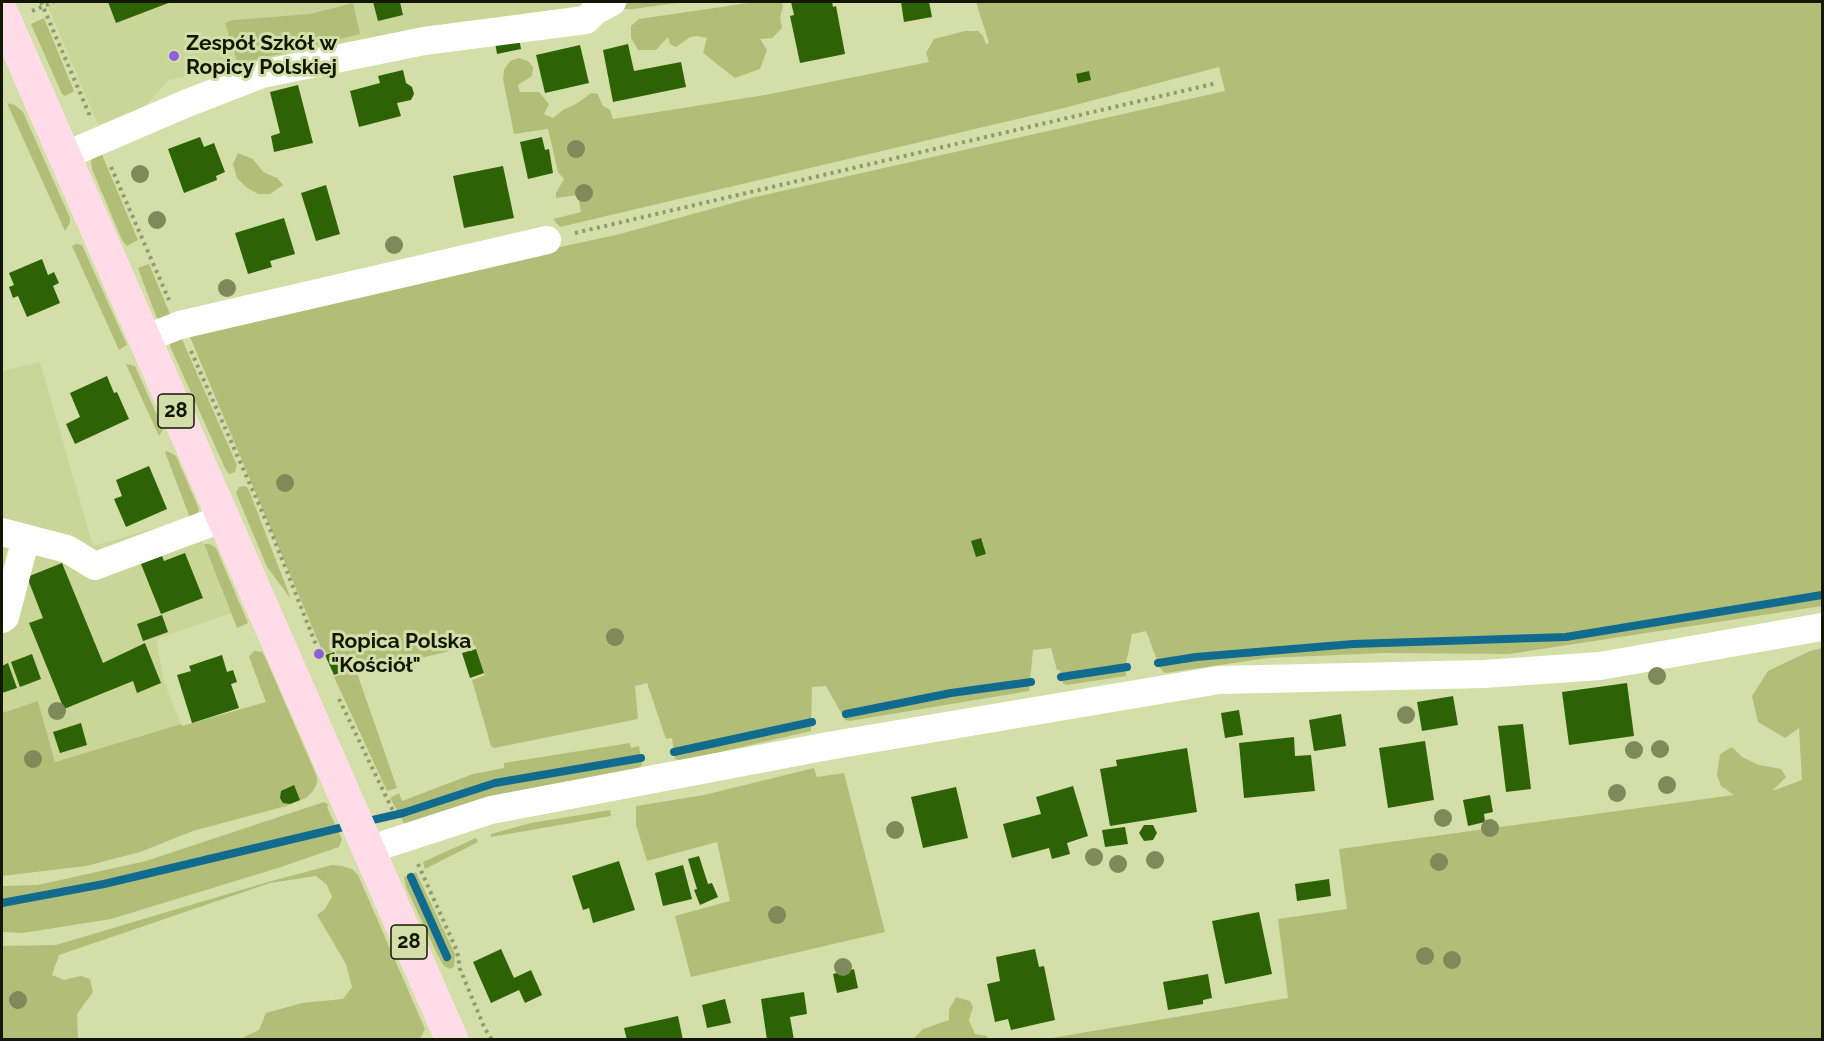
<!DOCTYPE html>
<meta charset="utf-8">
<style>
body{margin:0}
#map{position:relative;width:1824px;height:1041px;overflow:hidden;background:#d4dea9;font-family:Raleway,sans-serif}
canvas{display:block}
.frame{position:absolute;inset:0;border:3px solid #131603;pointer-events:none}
</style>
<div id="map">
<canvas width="1824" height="1041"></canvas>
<div class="frame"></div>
</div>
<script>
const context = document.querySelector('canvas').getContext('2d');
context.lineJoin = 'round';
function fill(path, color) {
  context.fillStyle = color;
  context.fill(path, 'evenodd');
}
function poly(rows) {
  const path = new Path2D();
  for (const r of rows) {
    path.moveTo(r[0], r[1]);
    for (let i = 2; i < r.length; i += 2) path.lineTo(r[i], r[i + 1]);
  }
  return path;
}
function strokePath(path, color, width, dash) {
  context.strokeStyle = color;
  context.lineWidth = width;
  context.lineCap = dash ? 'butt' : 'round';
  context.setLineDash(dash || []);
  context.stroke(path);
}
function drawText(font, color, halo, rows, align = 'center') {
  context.font = font + ' Raleway,sans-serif';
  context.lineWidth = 6;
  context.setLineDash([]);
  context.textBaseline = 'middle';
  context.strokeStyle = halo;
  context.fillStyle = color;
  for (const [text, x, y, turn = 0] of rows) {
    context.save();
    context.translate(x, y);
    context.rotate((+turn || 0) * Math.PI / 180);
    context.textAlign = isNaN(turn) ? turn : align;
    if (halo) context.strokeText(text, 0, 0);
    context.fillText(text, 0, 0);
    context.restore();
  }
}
fill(poly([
 [46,2,602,2,319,47,169,80,144,107,98,125],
 [40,362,93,546,190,518,204,545,231,613,156,639,164,682,181,724,55,762,38,701,2,714,2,371]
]), '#cad598');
fill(poly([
 [630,2,684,2,633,9,618,9],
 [755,2,781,2,783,6,780,18,782,28,772,38,760,39,767,50,760,69,735,78,703,53,707,38,697,36,690,37,676,47,670,44,668,37,656,50,638,50,631,38,631,26,639,19],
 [976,2,1822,2,1822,606,1509,654,1384,653,1268,658,1165,673,1160,668,1146,631,1132,634,1126,663,1126,676,1067,685,1063,683,1060,670,1057,670,1051,648,1033,650,1029,691,850,721,845,720,826,686,812,687,811,731,681,761,675,759,672,738,666,739,647,683,635,686,638,719,494,748,491,746,472,680,485,675,475,645,357,673,397,788,387,791,334,677,344,673,335,650,324,655,190,337,350,293,620,234,751,198,1225,91,1219,67,1064,108,560,227,553,219,581,212,578,195,556,198,556,193,564,179,558,172,548,129,514,134,503,79,504,70,510,61,519,58,528,61,533,67,532,76,518,85,520,92,539,92,549,104,544,114,553,118,563,110,576,104,591,93,598,94,602,105,610,110,613,119,765,95,929,62,926,53,934,39,965,31,978,31,983,36,986,44,989,43],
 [353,3,360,34,238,64,225,23,233,20,310,14],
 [44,18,74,91,65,96,62,94,31,24],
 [7,103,15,105,23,112,70,218,70,223,65,231],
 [100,150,138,240,127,246,122,240,92,169,91,161],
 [238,153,253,159,263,172,277,178,283,185,270,194,258,194,246,187,237,178,233,164],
 [76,244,82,245,127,345,119,350,72,246],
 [149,264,173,321,161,320,157,318,146,290,138,268],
 [181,337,237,465,235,472,229,474,225,468,170,346,171,341],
 [126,364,135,366,163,429,159,436],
 [167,451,176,456,199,509,198,513,190,518,165,452],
 [245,486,248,488,291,599,267,567,236,493,239,487],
 [204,544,210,544,216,548,248,623,237,628],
 [1822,648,1822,1039,1046,1039,1288,998,1278,919,1347,909,1339,849,1734,795,1721,786,1717,775,1720,754,1732,747,1742,757,1759,765,1781,769,1786,777,1772,791,1802,780,1799,728,1785,738,1758,722,1752,696,1768,671,1810,651],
 [254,651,262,652,265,657,317,777,317,783,313,791,306,798,286,806,193,831,140,852,86,866,2,876,2,713,38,701,55,762,181,724,182,726,266,702,249,657],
 [630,743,631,748,639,746,642,765,639,768,405,825,390,798,399,793,402,801,473,774,504,768,504,763],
 [814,768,817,777,844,773,885,932,691,977,675,916,730,901,717,842,647,861,636,825,636,806,704,795],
 [324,802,329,805,327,807,342,839,339,847,278,868,111,919,23,933,2,932,2,886,38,885,146,861],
 [610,810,611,816,491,837,491,834,531,823],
 [476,838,478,842,425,869,423,862],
 [332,865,342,866,352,869,358,875,425,1029,420,1039,240,1039,259,1030,266,1013,302,1003,343,999,352,987,346,964,317,915,325,909,332,897,327,885,316,876,270,883,59,955,52,975,64,980,81,976,90,979,93,992,77,1014,78,1039,2,1039,2,946,56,945,268,882],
 [416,872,455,954,454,967,450,969,444,966,437,954,406,887,404,877],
 [956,997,970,1001,973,1007,969,1020,975,1034,987,1036,987,1039,913,1039,923,1029,949,1020,949,1010]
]), '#b2be77');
strokePath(poly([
 [1158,663,1196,657,1353,644,1566,637,1822,595],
 [1061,677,1127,667],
 [846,714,951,693,1031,682],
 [674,752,812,722],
 [364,822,403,813,495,783,641,758],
 [411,877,447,957],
 [2,903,104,884,352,825]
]), '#106b8e', 8);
fill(poly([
 [108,2,171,2,116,23],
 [373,2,400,2,403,15,378,21],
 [791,2,832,2,833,7,836,6,845,54,800,63,790,16,794,15],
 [901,2,929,2,932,17,904,22],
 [518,32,521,49,497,54,494,36],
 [628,44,634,71,681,62,686,87,613,102,603,50],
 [580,45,589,83,545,93,536,55],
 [403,70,406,83,412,87,414,94,411,100,397,103,401,116,359,127,350,91,380,83,378,76],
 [1089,71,1091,80,1078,83,1076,74],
 [298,85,313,143,274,152,271,136,280,133,270,92],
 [200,137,204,147,214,143,225,172,216,176,217,180,184,193,168,149],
 [542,137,545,150,549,149,553,173,528,179,520,142],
 [503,166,514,218,464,228,453,176],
 [326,185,340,234,316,241,301,193],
 [284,218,295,254,270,261,272,267,248,274,235,233],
 [42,259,48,275,54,272,59,283,53,286,60,303,27,317,18,296,13,298,9,287,14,285,9,273],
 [107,376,114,393,117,392,129,419,75,444,66,424,80,417,70,393],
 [149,466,167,509,126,527,114,499,122,496,116,480],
 [981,538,986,554,976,557,971,541],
 [185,553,203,598,161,614,141,564,162,556,164,561],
 [62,563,103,663,145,643,161,683,137,693,133,681,64,709,29,623,43,618,27,577],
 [162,615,168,632,143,641,137,624],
 [476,649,484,673,470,678,462,653],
 [334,652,343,672,334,675,325,655],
 [32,654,41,679,20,687,11,662],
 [222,655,227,672,233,670,237,682,231,684,239,708,192,723,177,675,191,671,189,666],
 [8,663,17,688,2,693,2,666],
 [1627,683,1634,736,1569,745,1562,692],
 [1453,696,1458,725,1422,731,1417,702],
 [1239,710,1243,735,1225,738,1221,713],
 [1341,714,1346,746,1314,751,1309,720],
 [81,723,87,745,60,753,53,732],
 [1523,724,1531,789,1506,792,1498,726],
 [1294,737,1295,756,1311,755,1315,791,1244,798,1239,743],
 [1425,741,1434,800,1388,808,1379,748],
 [1187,748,1197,812,1110,826,1100,769,1117,766,1116,760],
 [294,785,300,800,290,804,283,803,280,798,281,791],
 [1073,786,1088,836,1067,843,1070,854,1052,859,1049,848,1012,858,1003,824,1041,814,1036,797],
 [956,787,968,838,923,848,911,797],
 [1490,795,1493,812,1484,814,1485,822,1468,826,1463,800],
 [1144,825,1153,825,1157,833,1153,840,1144,841,1139,833],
 [1125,827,1128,844,1105,847,1102,830],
 [699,856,708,884,712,883,718,897,700,905,694,890,697,889,688,859],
 [619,861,635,910,593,923,589,908,583,910,572,876],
 [683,865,692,899,663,906,655,873],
 [1329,879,1331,896,1297,901,1295,884],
 [1259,912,1272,974,1225,984,1212,921],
 [501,949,514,978,531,970,542,995,525,1003,519,990,491,1003,473,962],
 [1035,949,1039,967,1044,966,1055,1020,1011,1030,1008,1019,995,1022,987,984,1000,981,996,957],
 [854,969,858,988,837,993,833,974],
 [1208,974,1212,998,1203,1000,1203,1004,1168,1010,1163,982],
 [804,992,807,1014,790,1017,794,1040,767,1040,761,999],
 [725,999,731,1023,707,1028,702,1005],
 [678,1016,683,1040,627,1040,624,1028]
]), '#2d6304');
strokePath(poly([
 [41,2,90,116],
 [32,11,54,2],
 [111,167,169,300],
 [575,233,1217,83],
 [191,351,272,534,316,645],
 [339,699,393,811],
 [418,864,457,951,460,969,485,1029,492,1040]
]), '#929970', 4, [3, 4.5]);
strokePath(poly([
 [64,156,185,104,262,74,424,41,586,20,595,11,612,2],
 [144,339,180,325,547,240],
 [2,532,67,549,95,566,224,518],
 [2,619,5,617,26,538],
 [368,850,491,810,828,746,1219,680,1484,674,1600,666,1822,627]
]), '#fff', 28);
strokePath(poly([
 [2,13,452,1040]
]), '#ffdce8', 33);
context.fillStyle = '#808959';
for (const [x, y] of [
 [576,149],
 [140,174],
 [584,193],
 [157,220],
 [394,245],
 [227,288],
 [285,483],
 [615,637],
 [1657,676],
 [57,711],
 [1406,715],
 [1660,749],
 [1634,750],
 [33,759],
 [1667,785],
 [1617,793],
 [1443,818],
 [1490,828],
 [895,830],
 [1094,857],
 [1155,860],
 [1439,862],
 [1118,864],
 [777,915],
 [1425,956],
 [1452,960],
 [843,967],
 [18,1000]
]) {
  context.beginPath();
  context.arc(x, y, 9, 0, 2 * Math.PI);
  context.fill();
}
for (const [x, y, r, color] of [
 [174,56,6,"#8a60db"],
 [319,654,6,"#8a60db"]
]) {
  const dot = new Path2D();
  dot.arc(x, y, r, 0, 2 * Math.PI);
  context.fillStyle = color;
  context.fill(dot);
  strokePath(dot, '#d4dea9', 2);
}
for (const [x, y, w] of [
 [176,411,36],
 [409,942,36]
]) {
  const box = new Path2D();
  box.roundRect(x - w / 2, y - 17, w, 34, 4.5);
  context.fillStyle = '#d4dea9';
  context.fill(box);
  strokePath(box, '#131603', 1.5);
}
drawText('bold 20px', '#131603', null, [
 ["28",176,411],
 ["28",409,942]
]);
drawText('bold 21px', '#131603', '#d4dea9', [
 ["Zespół Szkół w",186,44],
 ["Ropicy Polskiej",186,68],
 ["Ropica Polska",331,642],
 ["\"Kościół\"",331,666]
], 'left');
</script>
